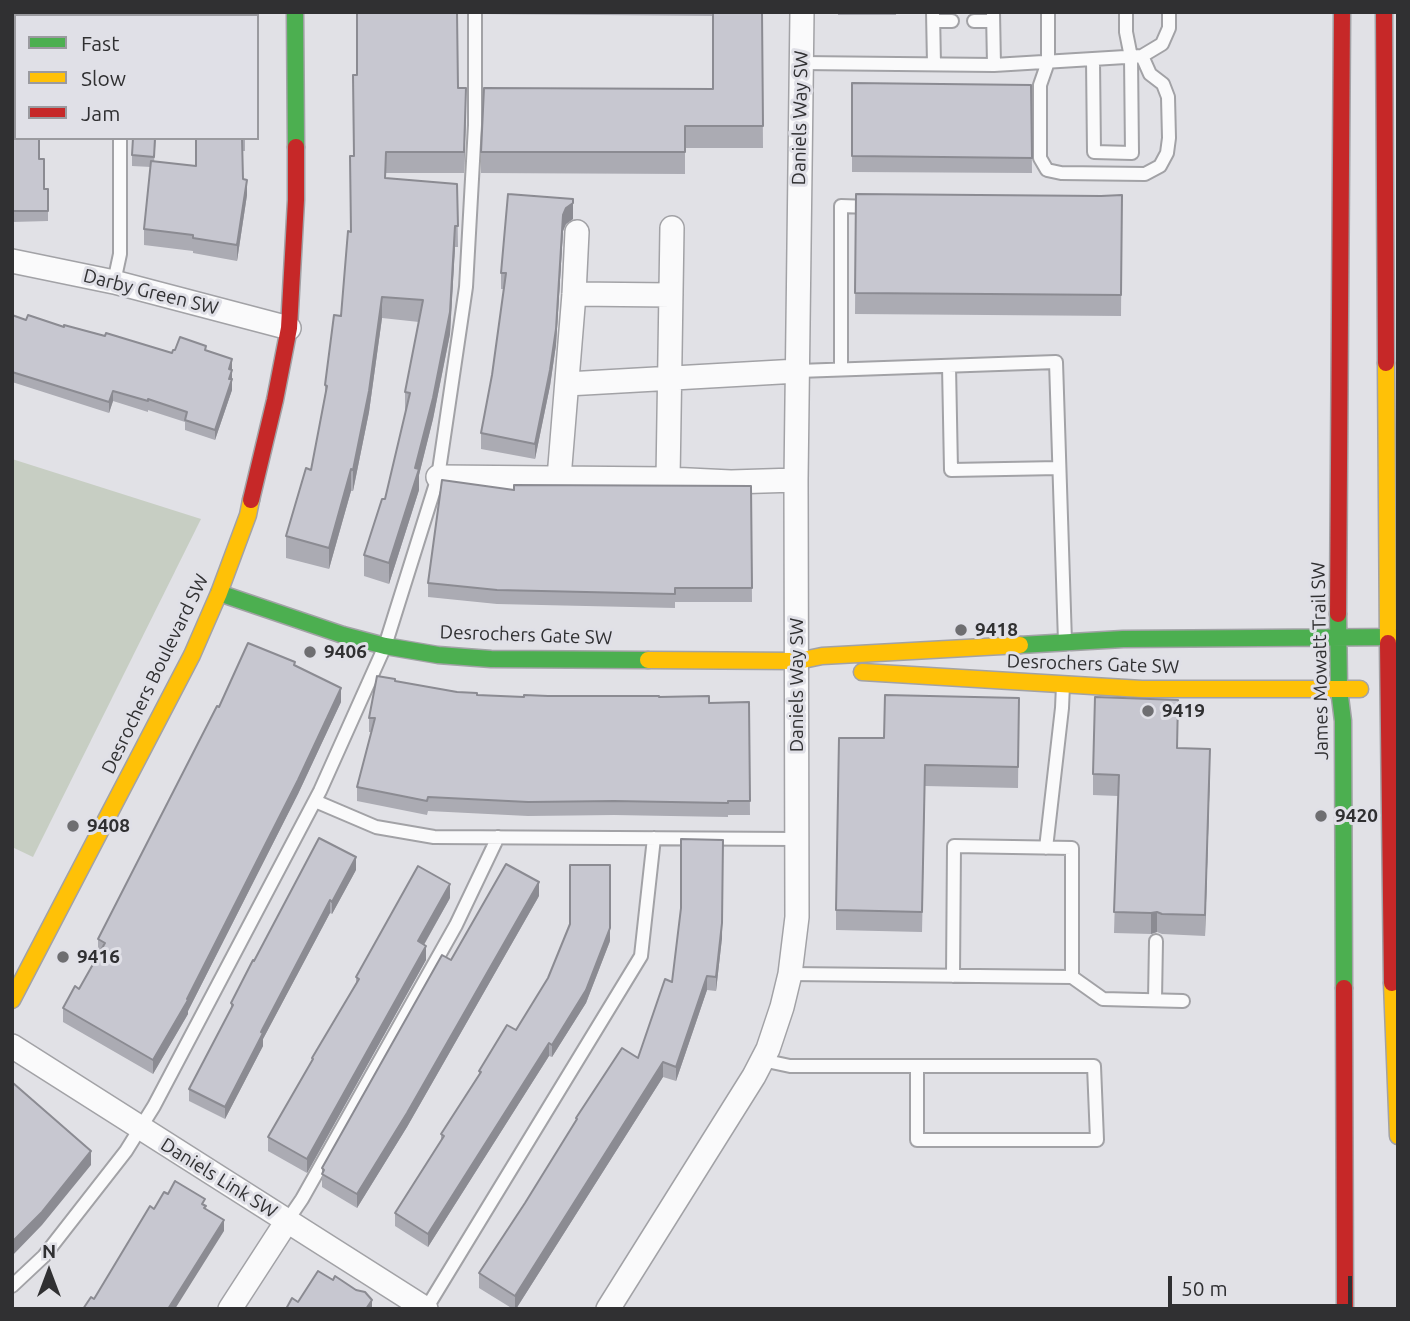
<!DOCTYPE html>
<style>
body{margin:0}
#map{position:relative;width:1410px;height:1321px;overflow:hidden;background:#e1e1e6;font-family:Ubuntu,sans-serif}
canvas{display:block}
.frame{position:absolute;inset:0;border:14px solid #303032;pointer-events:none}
.legend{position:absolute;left:14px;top:14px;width:245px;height:126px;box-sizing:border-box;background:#e0e0e7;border:2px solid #9a9a9f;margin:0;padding:9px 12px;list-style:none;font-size:21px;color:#303032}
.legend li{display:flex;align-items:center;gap:14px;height:35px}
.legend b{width:35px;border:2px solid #9a9a9f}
.north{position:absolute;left:14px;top:1237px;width:70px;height:70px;-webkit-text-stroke:5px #e0e0e7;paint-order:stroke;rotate:0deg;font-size:19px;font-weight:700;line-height:28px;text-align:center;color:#303032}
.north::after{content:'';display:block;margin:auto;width:24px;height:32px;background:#303032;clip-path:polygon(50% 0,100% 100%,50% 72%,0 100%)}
.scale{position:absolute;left:1168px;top:1276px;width:184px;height:32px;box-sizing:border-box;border:4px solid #303032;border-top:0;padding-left:9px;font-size:21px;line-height:24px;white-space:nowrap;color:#303032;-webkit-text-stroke:5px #e0e0e7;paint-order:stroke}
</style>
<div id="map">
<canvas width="1410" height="1321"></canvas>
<div class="frame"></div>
<ul class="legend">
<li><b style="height:9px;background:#4caf50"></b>Fast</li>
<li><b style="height:9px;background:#ffc107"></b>Slow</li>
<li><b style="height:9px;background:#c62828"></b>Jam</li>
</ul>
<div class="north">N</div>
<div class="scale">50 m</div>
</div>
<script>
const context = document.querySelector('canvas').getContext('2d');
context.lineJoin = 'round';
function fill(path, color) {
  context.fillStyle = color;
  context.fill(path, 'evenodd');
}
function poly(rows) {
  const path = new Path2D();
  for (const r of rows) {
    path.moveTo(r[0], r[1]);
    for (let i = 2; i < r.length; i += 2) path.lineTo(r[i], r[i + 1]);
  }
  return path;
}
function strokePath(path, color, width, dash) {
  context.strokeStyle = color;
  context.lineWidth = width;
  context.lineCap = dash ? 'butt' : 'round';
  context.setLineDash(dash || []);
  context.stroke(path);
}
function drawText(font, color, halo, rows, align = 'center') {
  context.font = font + ' Ubuntu,sans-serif';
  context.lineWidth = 6;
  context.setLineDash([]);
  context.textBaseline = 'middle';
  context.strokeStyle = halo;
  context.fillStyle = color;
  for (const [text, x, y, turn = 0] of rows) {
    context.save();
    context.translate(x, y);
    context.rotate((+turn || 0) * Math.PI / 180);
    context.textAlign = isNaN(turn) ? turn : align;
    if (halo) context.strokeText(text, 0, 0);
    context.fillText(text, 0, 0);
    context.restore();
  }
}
fill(poly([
 [12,459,201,519,33,857,12,847]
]), '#c7cec3');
const lane = poly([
 [933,12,934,64],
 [1048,12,1048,62,1040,85,1040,158,1047,170,1061,173,1145,174,1160,166,1167,153,1169,138,1168,97,1163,84,1150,74,1142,56],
 [121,16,121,12],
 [934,21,952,21],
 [974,21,993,21],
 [1093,60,1094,152,1132,153,1131,57,1126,32,1126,12],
 [801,63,994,65,993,12],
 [994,65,1142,56,1162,44,1169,28,1169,12],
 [114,282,120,254,120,138],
 [949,366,951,470,1059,468],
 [841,369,841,206,870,207],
 [798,371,1056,362,1065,642],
 [315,801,376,827,434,837,796,839],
 [1046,848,1062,708,1063,685],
 [790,974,1072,977,1103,999,1183,1001],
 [953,976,954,846,1072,848,1072,977],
 [1155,1000,1156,941],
 [762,1060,790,1066,1094,1066,1097,1140,917,1140,917,1066],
 [287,1221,302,1199,456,925,498,837],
 [12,1286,44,1256,126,1151,154,1106,320,791,385,646,438,477,466,287,475,125,475,12],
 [426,1309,641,956,654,838]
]);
const street = poly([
 [12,261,114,282,289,328],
 [574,294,671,295],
 [567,384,798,371],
 [438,477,668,479,731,482,796,480],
 [559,478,574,294,577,232],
 [668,479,672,228],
 [12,1046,426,1309],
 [230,1309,287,1221],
 [608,1309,754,1076,768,1049,782,1007,790,974,797,917,796,480,802,12]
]);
const fast = poly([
 [295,12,296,147],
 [219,593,343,635,385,646,438,655,491,659,648,660],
 [1338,614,1339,689,1343,721,1344,988],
 [1020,645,1123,639,1398,637]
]);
const slow = poly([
 [1386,363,1388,643],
 [648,660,798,661,822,656,1020,645],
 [862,672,1142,689,1360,689],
 [1392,983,1398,1136],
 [12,1000,192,655,219,593,248,515,251,500]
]);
const jam = poly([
 [1384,12,1386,363],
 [251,500,275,400,289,328,296,200,296,147],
 [1338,614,1342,12],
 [1388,643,1392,983],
 [1344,988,1345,1309]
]);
strokePath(lane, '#a2a2a6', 16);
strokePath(street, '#a2a2a6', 26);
strokePath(fast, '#a2a2a6', 19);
strokePath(slow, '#a2a2a6', 19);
strokePath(jam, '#a2a2a6', 19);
strokePath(lane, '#fafafb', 12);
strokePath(street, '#fafafb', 23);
strokePath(fast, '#4caf50', 16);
strokePath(slow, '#ffc107', 16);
strokePath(jam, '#c62828', 16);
fill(poly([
 [12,12,16,16,44,189,48,189,48,221,12,222],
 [356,12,467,12,466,14,457,14,458,88,466,109,464,173,386,173,386,178,457,184,458,247,455,247,450,334,433,419,419,475,419,490,389,584,364,576,364,555,385,499,405,414,405,392,419,322,382,318,369,412,353,491,351,491,329,569,286,558,286,536,311,470,325,394,325,385,341,316,351,232,357,75],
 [483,12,762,12,763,148,685,148,685,174,481,173,481,152,713,89,713,16,484,14],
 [838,12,896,12,896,15,838,15],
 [852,83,1031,85,1032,173,852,172],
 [156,138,154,162,196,166,195,138,245,138,245,151,243,151,243,179,247,195,237,261,193,253,193,251,144,245,144,229,151,167,132,166,132,155],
 [508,194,573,219,566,224,563,231,556,345,550,386,535,459,481,449,481,433,492,375,504,289,501,289,501,273],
 [856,194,1101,196,1122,195,1121,316,855,314],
 [12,315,26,320,64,327,172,353,175,350,206,351,232,359,232,390,215,440,185,430,185,422,148,410,148,412,113,401,109,413,12,382],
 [751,486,752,602,675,602,675,608,497,604,428,597,428,583,514,490],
 [295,666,341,702,298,794,188,1011,188,1014,153,1074,63,1022,63,1008,79,989,99,954,98,953,98,939,219,707],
 [395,681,477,695,524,697,659,697,709,703,749,702,750,815,728,815,728,817,614,815,528,816,428,811,427,815,357,801,357,787,371,732,369,732,369,718],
 [1019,698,1018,788,925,786,922,932,836,930,836,910,884,738],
 [1178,721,1177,748,1210,770,1205,936,1162,934,1157,932,1151,934,1114,933,1118,796,1093,795,1093,774],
 [356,870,332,914,330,913,263,1039,263,1046,225,1119,189,1101,189,1089,231,1009,231,1003,254,961],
 [539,896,407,1127,357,1208,322,1187,322,1168,451,960],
 [450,898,424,945,426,960,307,1173,268,1151,268,1137,312,1060,312,1058,356,984,356,977],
 [681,908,722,938,716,991,707,990,676,1081,663,1077,516,1309,513,1309,479,1288,479,1273,525,1203,576,1121,576,1118,638,1058,672,982],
 [610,941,586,1003,552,1057,549,1056,428,1247,395,1226,395,1213,441,1142,441,1134,479,1075,479,1071,516,1030]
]), '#ababb3');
fill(poly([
 [466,88,466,109,464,173,464,152],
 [247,180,247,195,237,261,237,245],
 [573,199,573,219,566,224,563,231,556,345,550,386,535,459,535,444,563,215,566,208],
 [455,226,455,247,450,334,433,419,419,475,419,490,389,584,389,563],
 [382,297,382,318,369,412,353,491,353,470],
 [232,359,232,390,215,440,215,430],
 [113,391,113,401,109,413,109,402],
 [351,469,351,491,329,569,329,548],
 [341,688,341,702,298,794,188,1011,188,1014,153,1074,153,1060,187,999],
 [1210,749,1210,770,1205,936,1205,915],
 [723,840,722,938,716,991,716,977],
 [356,857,356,870,332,914,332,902],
 [539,882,539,896,407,1127,357,1208,357,1194],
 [450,884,450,898,418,955,418,941],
 [330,900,330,913,263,1039,263,1046,225,1119,225,1107,261,1032],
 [1157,912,1157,932,1151,934,1151,913],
 [610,928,610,941,586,1003,552,1057,552,1045],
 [426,946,426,960,307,1173,307,1159],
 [707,976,707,990,676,1081,676,1067],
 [549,1043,549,1056,428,1247,428,1234],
 [663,1062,663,1077,516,1309,515,1309,515,1296],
 [91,1151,91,1165,42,1225,12,1256,12,1242],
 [224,1220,224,1231,175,1309,168,1309],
 [372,1300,372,1309,366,1309]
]), '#8b8b92');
const building = poly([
 [12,12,41,12,41,16,16,16,16,138,39,138,39,159,44,159,44,189,48,189,48,211,12,211,12,12],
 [195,12,242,12,242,16,195,16,195,12],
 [357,12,457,12,458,88,466,88,464,152,386,152,385,178,457,184,458,226,455,226,450,312,433,398,415,468,419,469,389,563,364,555,382,499,385,499,410,393,405,392,423,300,382,297,369,391,353,470,351,469,329,548,286,536,306,468,311,470,327,386,325,385,334,315,341,316,348,231,351,232,350,156,354,156,353,75,357,75,357,12],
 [713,12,762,12,763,126,685,126,685,152,481,152,484,88,713,89,713,12],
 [852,83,1031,85,1032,158,852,156,852,83],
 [133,138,155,138,154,157,132,155,133,138],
 [196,138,242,138,243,179,247,180,237,245,193,238,193,235,144,229,151,161,196,166,196,138],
 [508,194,573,199,573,203,566,208,563,215,556,329,550,370,535,444,481,433,492,375,506,273,501,273,508,194],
 [856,194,1101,196,1122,195,1121,295,855,293,856,194],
 [12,315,26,320,28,315,64,327,64,325,105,336,106,333,172,353,173,350,175,350,180,337,206,346,205,350,232,359,229,369,232,370,229,379,232,379,215,430,185,420,187,412,148,399,148,401,113,391,109,402,12,372,12,315],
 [442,480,514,490,514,485,751,486,752,588,675,588,675,594,497,590,428,583,442,480],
 [248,643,295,662,294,665,341,688,298,780,187,999,188,1000,153,1060,63,1008,75,986,79,989,105,943,98,939,217,706,219,707,248,643],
 [377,676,395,679,395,681,457,692,477,693,477,695,524,697,524,695,548,696,659,696,659,697,709,696,709,703,749,702,750,801,728,801,728,803,614,801,528,802,428,797,427,801,357,787,375,718,369,718,377,676],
 [885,695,1019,698,1018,767,925,765,922,912,836,910,839,738,884,738,885,695],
 [1095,697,1178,700,1177,748,1210,749,1205,915,1162,914,1157,912,1151,913,1114,912,1119,775,1093,774,1095,697],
 [319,838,356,857,332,902,330,900,261,1032,263,1033,225,1107,189,1089,233,1005,231,1003,253,960,254,961,319,838],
 [681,839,723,840,722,923,716,977,707,976,676,1067,663,1062,515,1296,479,1273,525,1203,577,1119,576,1118,622,1048,638,1058,665,979,672,982,681,908,681,839],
 [506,864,539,882,407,1113,357,1194,322,1174,324,1170,322,1168,442,955,451,960,506,864],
 [570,865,610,865,610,928,586,990,552,1045,549,1043,428,1234,395,1213,444,1136,441,1134,481,1072,479,1071,507,1025,516,1030,548,978,570,924,570,865],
 [418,866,450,884,418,941,426,946,307,1159,268,1137,313,1059,312,1058,359,979,356,977,418,866],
 [13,1083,91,1151,42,1212,12,1242,13,1083],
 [175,1181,205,1199,202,1204,206,1206,204,1208,224,1220,168,1309,83,1309,91,1297,94,1299,150,1206,154,1209,164,1192,168,1194,175,1181],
 [318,1271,333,1280,335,1276,356,1290,365,1292,372,1300,366,1309,286,1309,292,1298,298,1302,318,1271]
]);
fill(building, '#c7c7d0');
strokePath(building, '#8b8b92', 2);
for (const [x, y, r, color] of [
 [961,630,7,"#6e6e71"],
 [310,652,7,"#6e6e71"],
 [1148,711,7,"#6e6e71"],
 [1321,816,7,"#6e6e71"],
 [73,826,7,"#6e6e71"],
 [63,957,7,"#6e6e71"]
]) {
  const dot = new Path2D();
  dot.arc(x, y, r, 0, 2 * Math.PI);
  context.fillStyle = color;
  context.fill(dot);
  strokePath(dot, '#e0e0e7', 2.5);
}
drawText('19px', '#303032', '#e0e0e7', [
 ["Daniels Way SW",800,118,-89],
 ["Darby Green SW",151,292,14],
 ["Desrochers Gate SW",526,635,2],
 ["James Mowatt Trail SW",1320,661,-91],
 ["Desrochers Gate SW",1093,664,2],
 ["Desrochers Boulevard SW",155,674,-64],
 ["Daniels Way SW",797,685,-90],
 ["Daniels Link SW",219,1178,32]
]);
drawText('bold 19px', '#303032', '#e0e0e7', [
 ["9418",975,630],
 ["9406",324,652],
 ["9419",1162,711],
 ["9420",1335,816],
 ["9408",87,826],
 ["9416",77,957]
], 'left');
</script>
